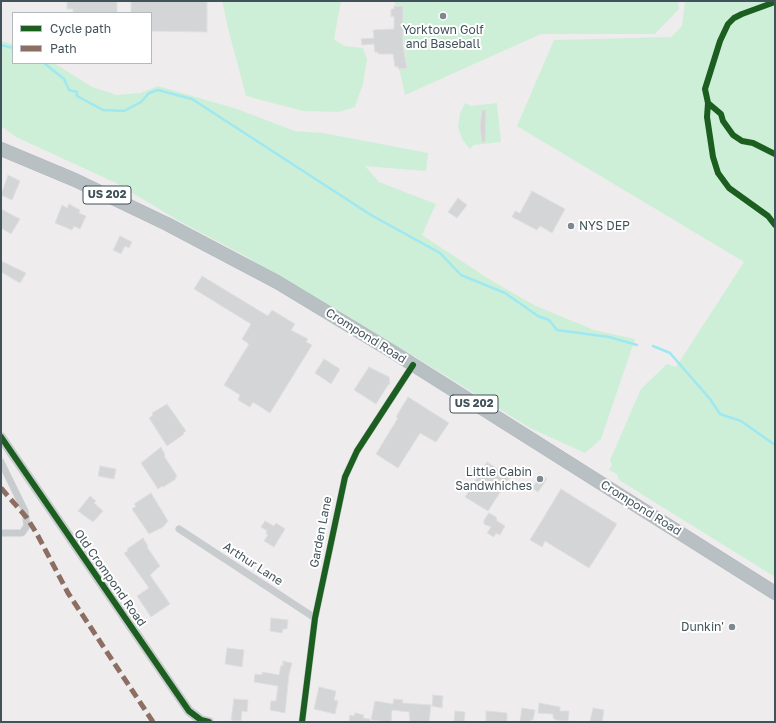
<!DOCTYPE html>
<style>
body{margin:0}
#map{position:relative;width:776px;height:723px;overflow:hidden;background:#eeeced;font-family:"Golos Text",sans-serif}
canvas{display:block}
.frame{position:absolute;inset:0;border:2px solid #42525b;pointer-events:none}
.legend{position:absolute;left:12px;top:12px;width:140px;height:52px;box-sizing:border-box;background:#fff;border:1px solid #b3babd;margin:0;padding:5px 7px;list-style:none;font-size:12px;color:#42525b}
.legend li{display:flex;align-items:center;gap:8px;height:20px}
.legend b{width:20px;border:1px solid #b3babd}
</style>
<div id="map">
<canvas width="776" height="723"></canvas>
<div class="frame"></div>
<ul class="legend">
<li><b style="height:5px;background:#1b5e20"></b>Cycle path</li>
<li><b style="height:5px;background:#8d6e63"></b>Path</li>
</ul>
</div>
<script>
const context = document.querySelector('canvas').getContext('2d');
context.lineJoin = 'round';
function fill(path, color) {
  context.fillStyle = color;
  context.fill(path, 'evenodd');
}
function poly(rows) {
  const path = new Path2D();
  for (const r of rows) {
    path.moveTo(r[0], r[1]);
    for (let i = 2; i < r.length; i += 2) path.lineTo(r[i], r[i + 1]);
  }
  return path;
}
function strokePath(path, color, width, dash) {
  context.strokeStyle = color;
  context.lineWidth = width;
  context.lineCap = dash ? 'butt' : 'round';
  context.setLineDash(dash || []);
  context.stroke(path);
}
function drawText(font, color, halo, rows, align = 'center') {
  context.font = font + ' "Golos Text",sans-serif';
  context.lineWidth = 4;
  context.setLineDash([]);
  context.textBaseline = 'middle';
  context.strokeStyle = halo;
  context.fillStyle = color;
  for (const [text, x, y, turn = 0] of rows) {
    context.save();
    context.translate(x, y);
    context.rotate((+turn || 0) * Math.PI / 180);
    context.textAlign = isNaN(turn) ? turn : align;
    if (halo) context.strokeText(text, 0, 0);
    context.fillText(text, 0, 0);
    context.restore();
  }
}
fill(poly([
 [222,1,341,1,334,39,344,46,363,48,367,59,363,84,355,107,339,112,303,111,246,96,229,32],
 [395,1,678,1,679,9,655,34,541,34,405,95,399,68,407,66,404,45,403,5,395,5],
 [685,1,775,1,775,577,619,480,617,474,609,470,612,465,610,460,641,389,667,364,676,367,744,262,517,126,554,40,671,37,682,26],
 [1,41,13,44,13,63,54,63,92,87,117,95,140,93,158,86,237,109,295,131,323,133,428,153,426,171,365,166,379,182,436,204,422,235,492,281,536,306,594,330,635,339,601,439,585,453,530,428,417,358,245,256,179,221,116,183,16,137,1,126],
 [465,103,471,106,497,103,501,142,474,145,470,149,462,139,458,127,460,113]
]), '#ceefd7');
strokePath(poly([
 [1,45,13,48],
 [44,63,64,79,69,90,77,92,77,96,103,110,124,111,141,102,149,93,158,90,192,99,371,215,440,253,461,275,505,293,538,316,549,320,557,330,609,337,637,345],
 [653,346,670,353,710,399,720,414,741,421,775,445]
]), '#9ee8f2', 2.5);
const building = poly([
 [67,1,117,1,117,13,73,13,73,9,67,9,67,1],
 [131,1,207,1,207,32,151,31,151,13,131,13,131,1],
 [394,6,403,6,403,46,407,68,398,69,398,66,395,67,393,54,378,54,378,52,375,52,374,44,362,45,361,39,374,38,373,30,394,29,394,16,391,17,391,9,394,9,394,6],
 [482,110,486,110,485,142,482,142,480,126,482,110],
 [8,175,20,181,12,200,1,195,8,175],
 [532,191,565,209,552,233,540,226,537,230,512,217,515,211,520,213,532,191],
 [458,198,467,205,457,218,448,212,458,198],
 [69,204,80,210,79,213,86,216,80,229,74,226,72,230,55,223,62,205,67,208,69,204],
 [1,209,20,219,11,234,1,228,1,209],
 [120,236,132,242,129,248,125,246,121,254,113,250,120,236],
 [1,261,26,273,20,283,1,272,1,261],
 [202,276,268,316,272,310,295,324,291,330,308,339,306,342,312,345,270,413,253,402,250,407,238,400,240,395,224,385,249,344,242,339,251,324,194,289,202,276],
 [324,359,340,369,331,384,315,373,324,359],
 [369,367,389,377,390,384,388,385,376,404,354,390,369,367],
 [408,397,449,423,436,442,420,433,398,468,376,454,398,418,396,417,408,397],
 [167,404,186,431,183,433,184,434,167,446,149,418,153,415,152,413,167,404],
 [161,447,165,455,164,456,177,476,175,478,176,479,163,487,162,486,158,489,141,463,161,447],
 [487,462,510,477,488,511,465,497,487,462],
 [100,466,116,469,114,479,98,476,100,466],
 [539,473,547,479,538,492,532,488,537,481,535,479,539,473],
 [561,489,617,524,589,568,545,541,542,547,530,540,561,489],
 [151,493,168,521,163,527,149,534,132,509,136,506,134,504,151,493],
 [90,496,96,501,94,503,103,511,93,522,78,511,90,496],
 [489,513,496,517,497,521,505,526,500,535,496,533,494,537,487,533,491,527,484,524,484,520,489,513],
 [265,521,274,526,276,523,285,529,274,547,264,541,268,535,266,534,267,531,261,527,265,521],
 [143,538,148,546,147,547,160,566,150,575,170,604,151,617,137,596,149,588,124,553,128,551,127,549,143,538],
 [271,618,288,620,287,629,283,629,282,633,270,631,271,618],
 [227,648,244,650,242,667,225,664,227,648],
 [283,661,292,663,289,674,285,713,270,710,271,701,276,701,278,686,254,682,255,674,262,675,262,672,279,675,281,665,283,666,283,661],
 [319,687,336,691,334,700,338,701,335,714,314,709,319,687],
 [433,695,443,696,442,708,432,706,433,695],
 [234,699,248,700,247,712,242,711,241,721,231,720,234,699],
 [394,699,403,700,402,703,431,705,429,722,410,722,409,712,392,710,391,722,371,720,375,701,393,704,394,699],
 [539,703,560,707,560,711,569,711,568,721,556,720,553,718,553,714,538,713,539,703],
 [522,708,535,710,533,720,530,720,530,722,520,722,522,708],
 [593,708,604,710,602,722,590,722,593,708],
 [455,711,465,712,464,722,454,722,455,711],
 [486,711,507,713,507,722,486,722,486,711],
 [355,713,364,715,363,718,370,719,370,722,349,721,350,715,354,716,355,713]
]);
fill(building, '#d4d5d7');
strokePath(building, '#dfdee0', 1);
const highway = poly([
 [1,149,75,180,167,224,277,282,393,352,775,593]
]);
strokePath(highway, '#b1b7bd', 14);
strokePath(poly([
 [1,462,25,511,27,526,22,533,1,533],
 [179,529,315,618],
 [302,722,315,618,345,477,357,451,413,365]
]), '#c8ccce', 7);
strokePath(poly([
 [1,437,189,711,201,720,209,722]
]), '#c9cdd0', 10);
strokePath(highway, '#b8c0c4', 13);
strokePath(poly([
 [1,488,27,518,37,534,68,593,153,722]
]), '#8d6e63', 5, [10, 5]);
strokePath(poly([
 [775,2,742,14,734,18,728,24,720,41,705,89,708,103,707,117,713,157,718,173,729,188,768,216,775,225],
 [708,103,721,114,723,121,733,135,742,141,753,143,775,154],
 [1,437,189,711,201,720,209,722],
 [302,722,315,618,345,477,357,451,413,365]
]), '#1b5e20', 6);
for (const [x, y, r, color] of [
 [443,16,4,"#7e888e"],
 [571,226,4,"#7e888e"],
 [540,479,4,"#7e888e"],
 [732,627,4,"#7e888e"]
]) {
  const dot = new Path2D();
  dot.arc(x, y, r, 0, 2 * Math.PI);
  context.fillStyle = color;
  context.fill(dot);
  strokePath(dot, '#fff', 1.5);
}
for (const [x, y, w] of [
 [107,195,48],
 [474,404,48]
]) {
  const box = new Path2D();
  box.roundRect(x - w / 2, y - 9, w, 18, 3);
  context.fillStyle = '#fff';
  context.fill(box);
  strokePath(box, '#42525b', 1);
}
drawText('bold 11px', '#42525b', null, [
 ["US 202",107,195],
 ["US 202",474,404]
]);
drawText('12px', '#42525b', '#fff', [
 ["Yorktown Golf",443,30,"center"],
 ["and Baseball",443,44,"center"],
 ["NYS DEP",579,226,"left"],
 ["Little Cabin",532,472],
 ["Sandwhiches",532,486],
 ["Dunkin'",724,627]
], 'right');
drawText('12px', '#42525b', '#fff', [
 ["Crompond Road",366,336,32],
 ["Crompond Road",641,508,32],
 ["Garden Lane",321,532,-79],
 ["Arthur Lane",253,564,33],
 ["Old Crompond Road",110,578,55]
]);
</script>
